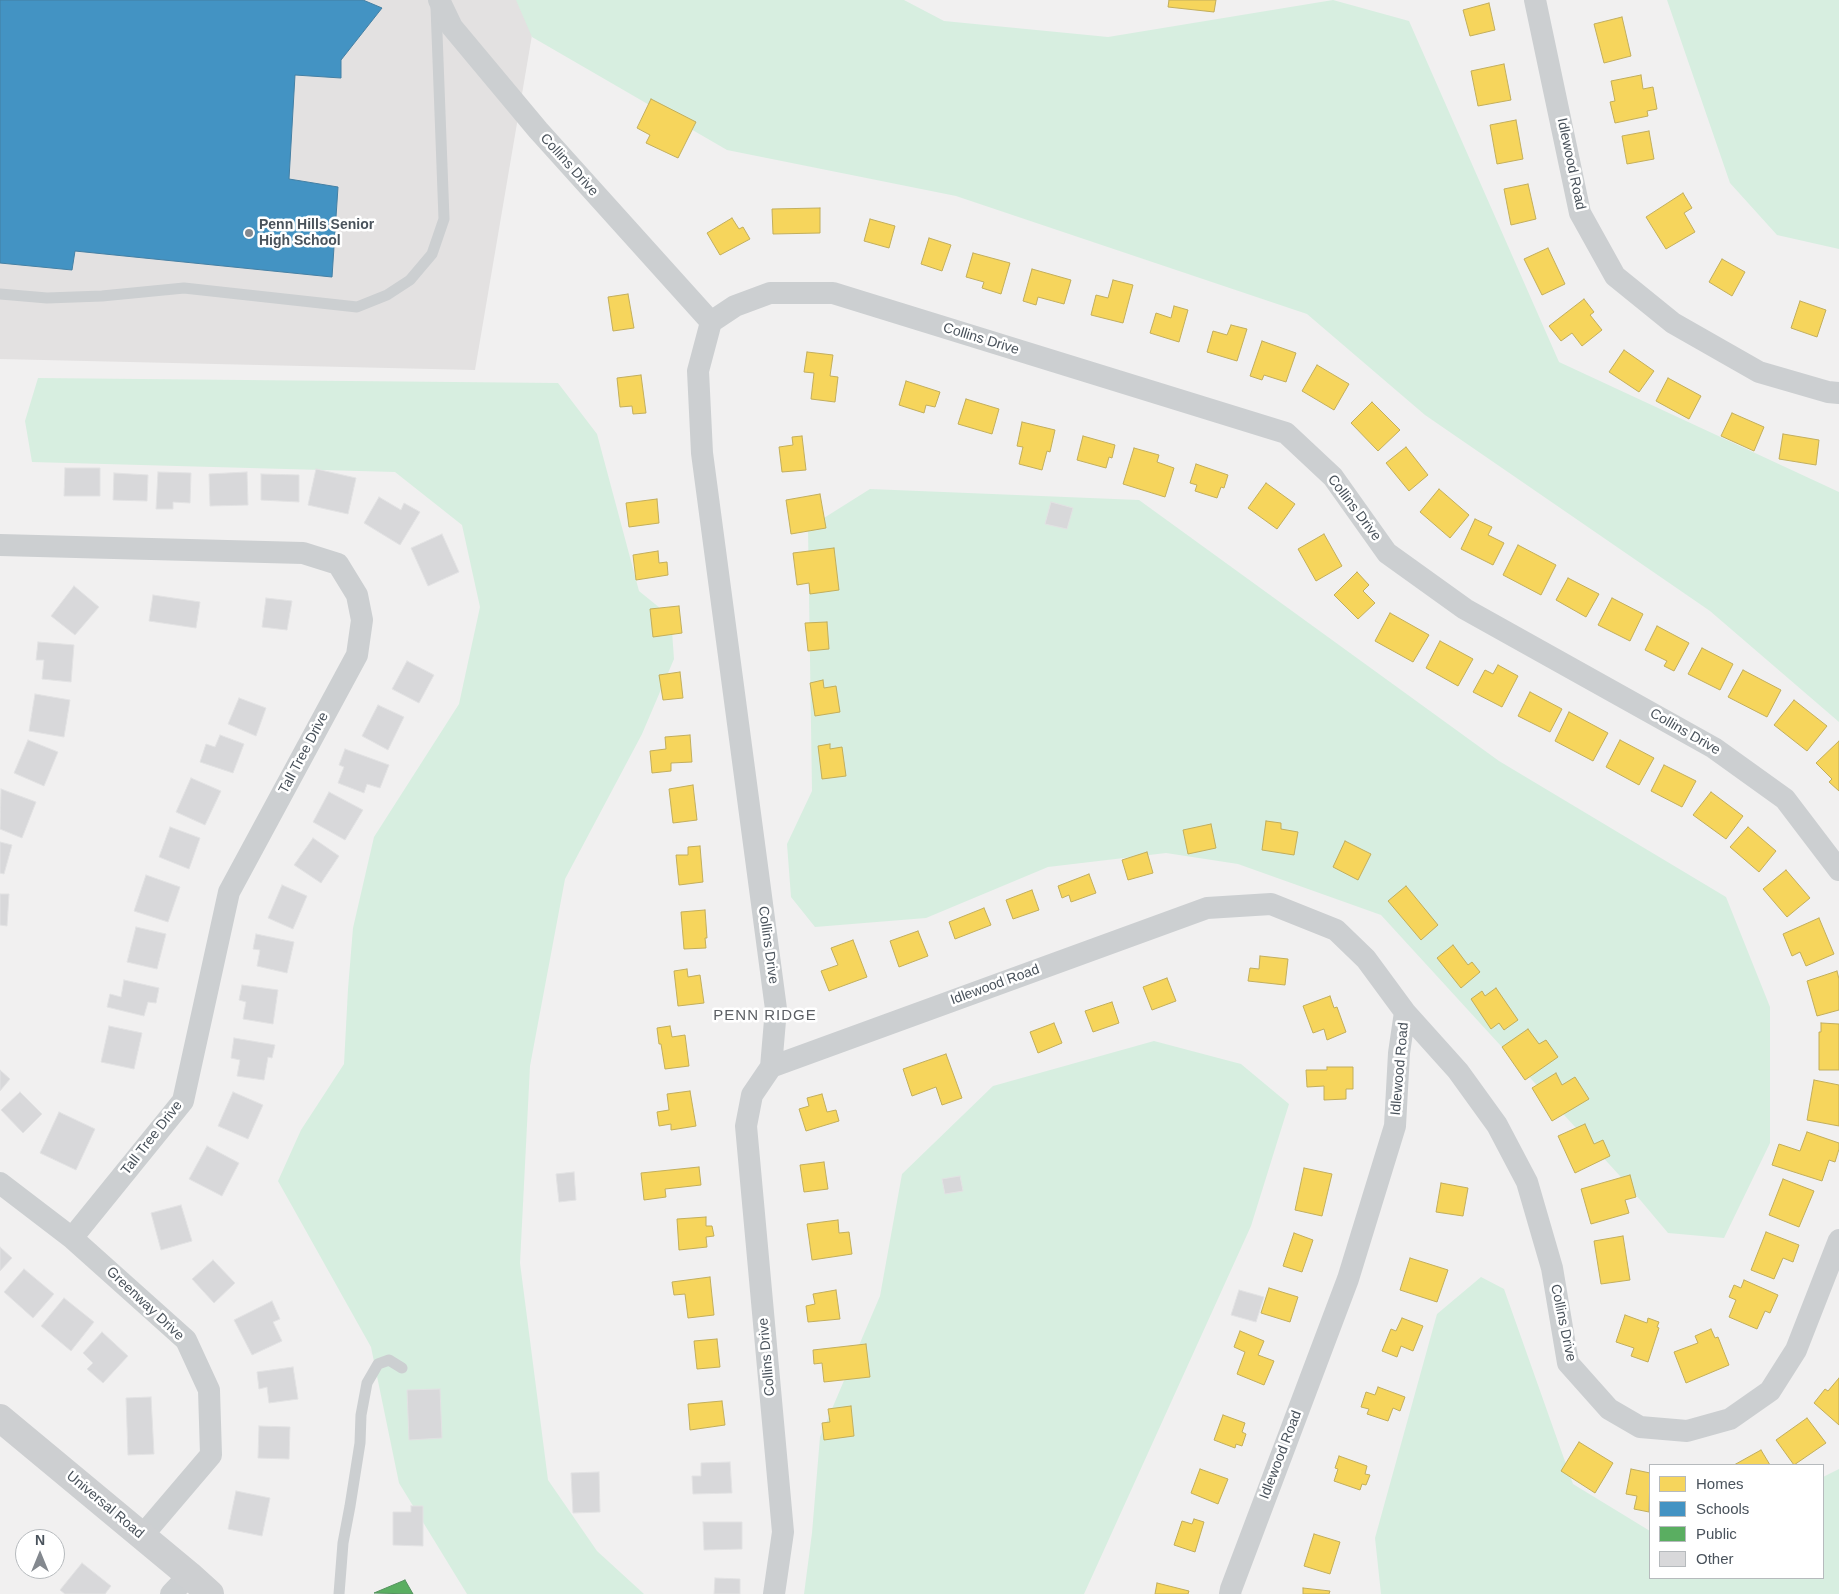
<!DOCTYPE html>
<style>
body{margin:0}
#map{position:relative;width:1839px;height:1594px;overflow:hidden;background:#f1f0f0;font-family:Helvetica,sans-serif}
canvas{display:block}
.legend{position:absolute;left:1649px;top:1464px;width:175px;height:115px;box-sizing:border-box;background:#fff;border:1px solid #b6babd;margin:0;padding:6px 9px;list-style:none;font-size:15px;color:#49525b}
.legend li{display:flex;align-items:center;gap:10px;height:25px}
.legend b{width:25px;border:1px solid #b6babd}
.north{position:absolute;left:15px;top:1529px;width:50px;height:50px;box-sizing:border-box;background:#fff;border:1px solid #b6babd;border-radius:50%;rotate:0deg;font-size:14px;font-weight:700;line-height:20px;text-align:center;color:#49525b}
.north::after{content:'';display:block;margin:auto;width:18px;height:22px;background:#84898f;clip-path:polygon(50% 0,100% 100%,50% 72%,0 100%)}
</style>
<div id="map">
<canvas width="1839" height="1594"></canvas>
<ul class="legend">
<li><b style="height:14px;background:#f6d55c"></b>Homes</li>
<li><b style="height:14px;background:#4393c3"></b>Schools</li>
<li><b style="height:14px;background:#5aae61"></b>Public</li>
<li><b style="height:14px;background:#d8d8da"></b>Other</li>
</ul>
<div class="north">N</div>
</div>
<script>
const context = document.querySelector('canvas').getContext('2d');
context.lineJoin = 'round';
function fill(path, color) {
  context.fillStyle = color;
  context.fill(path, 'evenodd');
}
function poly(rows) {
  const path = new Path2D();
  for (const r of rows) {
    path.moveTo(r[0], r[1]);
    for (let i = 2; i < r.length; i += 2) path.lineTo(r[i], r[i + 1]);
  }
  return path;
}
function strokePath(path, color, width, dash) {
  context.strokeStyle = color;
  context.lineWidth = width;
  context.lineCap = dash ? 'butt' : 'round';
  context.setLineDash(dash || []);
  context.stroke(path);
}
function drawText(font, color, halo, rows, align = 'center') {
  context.font = font + ' Helvetica,sans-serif';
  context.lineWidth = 5;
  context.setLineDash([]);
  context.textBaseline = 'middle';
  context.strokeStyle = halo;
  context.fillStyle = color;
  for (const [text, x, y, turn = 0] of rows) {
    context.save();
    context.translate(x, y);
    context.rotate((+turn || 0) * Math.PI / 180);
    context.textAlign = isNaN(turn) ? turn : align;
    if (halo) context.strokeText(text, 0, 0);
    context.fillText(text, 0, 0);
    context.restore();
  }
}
fill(poly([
 [0,0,538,0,475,370,0,359]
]), '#e3e1e1');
fill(poly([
 [516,0,904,0,944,21,1108,37,1333,0,1409,21,1559,362,1839,492,1839,722,1710,611,1425,415,1307,314,956,196,727,150,532,37],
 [1667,0,1839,0,1839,249,1777,235,1730,183],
 [38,378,558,383,597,434,639,591,671,617,674,659,642,734,565,879,530,1066,520,1263,548,1480,597,1551,644,1594,467,1594,399,1483,371,1347,278,1181,301,1130,344,1064,348,989,353,928,374,837,459,704,480,607,462,525,395,472,32,462,25,421],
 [870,489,1139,500,1499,761,1726,897,1770,1007,1770,1143,1724,1238,1668,1233,1620,1176,1381,915,1238,864,1166,853,1048,867,926,918,815,927,791,897,787,844,812,791,808,528],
 [1154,1041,1241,1064,1289,1104,1251,1226,1084,1594,804,1594,812,1533,820,1437,880,1296,902,1174,993,1086],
 [1481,1277,1504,1289,1573,1484,1650,1531,1650,1578,1823,1578,1823,1477,1839,1469,1839,1594,1381,1594,1375,1538,1437,1314]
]), '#d7eee0');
const homes = poly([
 [1169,0,1216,0,1214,12,1168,7,1169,0],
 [1489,3,1495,30,1470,36,1463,10,1489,3],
 [1622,17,1631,56,1604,63,1594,24,1622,17],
 [1504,64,1511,100,1478,106,1471,71,1504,64],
 [1641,75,1643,89,1653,87,1657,109,1647,111,1648,116,1615,123,1610,102,1615,101,1611,81,1641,75],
 [651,99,696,122,678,158,646,143,650,135,637,128,651,99],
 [1516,120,1523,159,1497,164,1490,125,1516,120],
 [1649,131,1654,159,1627,164,1622,136,1649,131],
 [1528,184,1536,219,1511,225,1504,189,1528,184],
 [1683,193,1692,208,1684,213,1695,232,1666,249,1646,217,1683,193],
 [820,208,820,233,773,234,772,209,820,208],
 [732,218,739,229,743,227,750,239,720,255,707,233,732,218],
 [870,219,895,226,889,248,864,241,870,219],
 [929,238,951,245,942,271,921,264,929,238],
 [1548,248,1565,284,1542,295,1524,259,1548,248],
 [973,253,1010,263,1001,294,982,288,984,282,966,277,973,253],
 [1722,259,1745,272,1732,296,1709,282,1722,259],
 [1032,269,1071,280,1064,304,1038,297,1036,305,1023,301,1032,269],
 [1113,280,1133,285,1123,323,1091,315,1096,295,1108,298,1113,280],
 [628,294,634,328,613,331,608,297,628,294],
 [1584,299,1594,312,1590,315,1602,330,1582,346,1572,333,1561,341,1549,326,1584,299],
 [1800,301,1826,310,1817,337,1791,328,1800,301],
 [1174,306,1188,310,1179,342,1150,333,1156,313,1171,318,1174,306],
 [1231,325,1247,329,1237,361,1207,352,1213,331,1227,335,1231,325],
 [1262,341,1296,353,1286,382,1264,375,1262,380,1250,376,1262,341],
 [1624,350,1654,371,1639,392,1609,372,1624,350],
 [807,352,833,355,830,376,838,377,835,402,811,399,814,373,804,372,807,352],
 [1317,365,1349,384,1334,410,1302,391,1317,365],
 [641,375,646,413,633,414,632,406,620,407,617,378,641,375],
 [1668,378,1701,396,1689,419,1656,401,1668,378],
 [906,381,940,392,935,407,926,405,924,413,899,405,906,381],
 [966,399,999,409,992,434,958,424,966,399],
 [1372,402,1400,430,1378,451,1351,423,1372,402],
 [1732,413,1764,427,1754,451,1721,436,1732,413],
 [1022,422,1055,430,1050,452,1047,451,1042,470,1019,464,1023,447,1017,446,1022,422],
 [1783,434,1819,440,1816,465,1779,459,1783,434],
 [802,436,806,470,782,472,779,447,793,445,792,437,802,436],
 [1083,436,1115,445,1112,458,1109,457,1106,468,1077,460,1083,436],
 [1406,447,1428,475,1409,491,1386,463,1406,447],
 [1134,448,1159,455,1157,462,1174,468,1165,497,1123,484,1134,448],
 [1196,464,1228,475,1224,488,1221,487,1217,498,1195,491,1197,485,1190,483,1196,464],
 [1266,483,1295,504,1277,529,1248,508,1266,483],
 [1439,489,1469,515,1450,538,1420,512,1439,489],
 [820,494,826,528,791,534,786,500,820,494],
 [657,499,659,523,629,527,626,503,657,499],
 [1475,519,1492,527,1488,535,1504,543,1493,565,1461,549,1475,519],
 [1324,534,1342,566,1316,581,1298,549,1324,534],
 [1518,545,1556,565,1541,595,1503,575,1518,545],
 [834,548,839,590,810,594,809,583,797,585,793,553,834,548],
 [658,551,659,563,667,562,668,575,636,580,633,555,658,551],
 [1357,572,1369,585,1363,591,1375,603,1358,619,1334,595,1357,572],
 [1568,578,1599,594,1586,617,1556,600,1568,578],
 [1612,598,1643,614,1630,641,1598,625,1612,598],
 [679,606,682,633,653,637,650,609,679,606],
 [1390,613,1429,635,1413,662,1375,641,1390,613],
 [827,622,829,649,808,651,805,623,827,622],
 [1657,626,1689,643,1674,671,1664,666,1667,661,1645,650,1657,626],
 [1440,641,1473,659,1458,686,1426,668,1440,641],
 [1702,648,1733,664,1720,690,1688,674,1702,648],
 [1498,665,1518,676,1502,707,1473,692,1485,670,1493,674,1498,665],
 [1743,670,1781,690,1767,717,1728,697,1743,670],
 [680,672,683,698,663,700,659,675,680,672],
 [823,680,824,688,836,686,840,712,815,716,810,683,823,680],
 [1530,692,1562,709,1550,732,1518,716,1530,692],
 [1794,700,1827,726,1807,751,1774,725,1794,700],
 [1569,712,1608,733,1593,761,1555,741,1569,712],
 [690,735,692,762,671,763,671,771,652,773,650,751,666,749,665,737,690,735],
 [1620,740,1654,758,1639,785,1606,767,1620,740],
 [1839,741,1839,791,1829,782,1832,779,1816,763,1839,741],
 [830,744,830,749,842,747,846,776,822,779,818,746,830,744],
 [1664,765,1696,781,1682,807,1651,791,1664,765],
 [693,785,697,820,673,823,669,789,693,785],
 [1711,792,1743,816,1726,839,1693,815,1711,792],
 [1266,821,1281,823,1281,829,1298,832,1294,855,1262,850,1266,821],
 [1211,824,1216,848,1188,854,1183,830,1211,824],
 [1748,827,1776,851,1759,872,1730,847,1748,827],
 [1345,841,1371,854,1358,880,1333,867,1345,841],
 [700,846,703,882,679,885,676,855,688,855,688,847,700,846],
 [1147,852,1153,873,1128,880,1122,860,1147,852],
 [1786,870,1810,898,1787,917,1763,889,1786,870],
 [1089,874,1096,893,1071,902,1069,895,1062,898,1058,886,1089,874],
 [1406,886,1438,925,1421,940,1388,901,1406,886],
 [1032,890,1039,910,1013,919,1006,900,1032,890],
 [984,908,991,925,955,939,949,922,984,908],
 [705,910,707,938,705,938,706,948,684,949,681,912,705,910],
 [1819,918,1834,954,1806,966,1800,952,1792,956,1783,934,1819,918],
 [918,931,928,956,899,967,890,941,918,931],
 [853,940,867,977,829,991,821,971,838,965,831,948,853,940],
 [1453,945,1468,965,1472,962,1480,972,1461,988,1437,958,1453,945],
 [1260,956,1288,959,1285,985,1248,981,1250,968,1259,969,1260,956],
 [687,969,688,977,700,975,704,1003,678,1006,674,971,687,969],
 [1837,971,1839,979,1839,1010,1817,1016,1807,981,1837,971],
 [1167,978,1176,1001,1152,1010,1143,987,1167,978],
 [1496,988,1518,1020,1504,1030,1499,1023,1491,1029,1471,999,1482,991,1485,996,1496,988],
 [1330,996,1334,1008,1337,1007,1346,1032,1327,1040,1324,1029,1313,1033,1303,1006,1330,996],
 [1112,1002,1119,1023,1093,1032,1085,1011,1112,1002],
 [1054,1023,1062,1043,1038,1053,1030,1032,1054,1023],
 [1821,1023,1839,1024,1839,1070,1819,1070,1819,1032,1821,1032,1821,1023],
 [670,1026,672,1037,685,1035,689,1066,665,1069,661,1044,659,1044,657,1028,670,1026],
 [1528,1029,1539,1044,1546,1040,1558,1057,1525,1080,1502,1047,1528,1029],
 [946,1054,962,1098,942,1105,936,1087,912,1096,903,1069,946,1054],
 [1327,1067,1353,1067,1353,1089,1346,1089,1346,1099,1324,1100,1324,1086,1307,1087,1306,1070,1327,1070,1327,1067],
 [1556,1073,1562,1085,1575,1077,1589,1099,1552,1121,1532,1088,1556,1073],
 [1814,1080,1839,1085,1839,1126,1807,1120,1814,1080],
 [690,1091,696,1126,671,1130,671,1124,659,1126,657,1112,669,1110,667,1094,690,1091],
 [822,1094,827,1112,836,1110,839,1121,806,1131,799,1109,809,1106,807,1098,822,1094],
 [1585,1124,1594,1144,1603,1140,1610,1156,1575,1173,1558,1136,1585,1124],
 [1807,1132,1839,1143,1839,1149,1835,1162,1829,1160,1822,1181,1772,1165,1779,1144,1800,1151,1807,1132],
 [824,1162,828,1189,804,1192,800,1165,824,1162],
 [699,1167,701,1185,665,1189,666,1197,644,1200,641,1173,699,1167],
 [1304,1168,1332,1174,1322,1216,1295,1210,1304,1168],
 [1630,1175,1636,1197,1625,1200,1629,1213,1591,1224,1581,1189,1630,1175],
 [1783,1179,1814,1191,1799,1227,1769,1215,1783,1179],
 [1441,1183,1468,1188,1463,1216,1436,1212,1441,1183],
 [706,1217,706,1226,712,1226,714,1236,706,1237,707,1247,679,1250,677,1219,706,1217],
 [838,1220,839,1233,849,1232,852,1254,812,1260,807,1224,838,1220],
 [1766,1232,1799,1245,1793,1262,1783,1258,1774,1279,1751,1270,1766,1232],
 [1294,1233,1313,1240,1302,1272,1283,1266,1294,1233],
 [1623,1236,1630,1280,1601,1284,1594,1241,1623,1236],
 [1410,1258,1448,1270,1437,1302,1400,1290,1410,1258],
 [710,1277,714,1315,688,1318,685,1294,674,1295,672,1282,710,1277],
 [1744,1280,1778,1295,1770,1313,1765,1311,1757,1329,1729,1317,1736,1300,1729,1297,1734,1285,1741,1288,1744,1280],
 [1269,1288,1298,1297,1290,1322,1261,1313,1269,1288],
 [836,1290,840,1319,808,1322,806,1306,815,1304,813,1294,836,1290],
 [1625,1315,1647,1323,1648,1318,1659,1322,1657,1327,1659,1328,1648,1362,1631,1356,1634,1348,1616,1342,1625,1315],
 [1402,1318,1423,1326,1413,1351,1401,1346,1397,1357,1382,1351,1391,1329,1396,1331,1402,1318],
 [1711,1329,1715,1338,1718,1337,1729,1365,1686,1383,1674,1352,1698,1343,1695,1336,1711,1329],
 [1240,1331,1264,1341,1258,1355,1274,1361,1264,1385,1237,1374,1245,1352,1234,1347,1240,1331],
 [717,1339,720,1367,697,1369,694,1341,717,1339],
 [866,1344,870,1377,824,1382,822,1363,814,1364,813,1350,866,1344],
 [1839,1378,1839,1425,1814,1403,1825,1389,1828,1391,1839,1378],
 [1378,1387,1405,1397,1400,1411,1393,1408,1388,1421,1367,1414,1369,1409,1361,1407,1366,1392,1375,1395,1378,1387],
 [722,1401,725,1425,690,1430,688,1404,722,1401],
 [851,1406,854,1436,824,1440,822,1423,830,1422,828,1409,851,1406],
 [1223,1415,1245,1423,1242,1432,1246,1434,1242,1446,1236,1444,1235,1448,1214,1440,1223,1415],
 [1807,1418,1826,1443,1794,1465,1776,1440,1807,1418],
 [1579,1442,1613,1463,1595,1493,1561,1471,1579,1442],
 [1761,1450,1770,1465,1734,1465,1761,1450],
 [1339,1456,1367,1466,1365,1474,1370,1475,1366,1485,1362,1484,1360,1490,1334,1481,1338,1469,1335,1468,1339,1456],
 [1200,1469,1228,1479,1218,1504,1191,1493,1200,1469],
 [1631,1469,1650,1473,1649,1512,1634,1509,1637,1496,1626,1494,1631,1469],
 [1194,1519,1204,1522,1195,1552,1174,1545,1182,1521,1192,1524,1194,1519],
 [1314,1534,1340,1542,1330,1574,1304,1566,1314,1534],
 [1157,1583,1189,1591,1188,1594,1155,1594,1157,1583],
 [1303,1588,1330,1591,1329,1594,1303,1594,1303,1588]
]);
fill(homes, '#f6d55c');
strokePath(homes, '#c2ae5c', 1);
const schools = poly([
 [0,0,363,0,382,8,341,60,341,78,295,75,289,179,338,187,332,277,75,251,72,270,0,263,0,0]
]);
fill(schools, '#4393c3');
strokePath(schools, '#4580a4', 1);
const public = poly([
 [405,1580,413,1594,374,1593,405,1580]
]);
fill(public, '#5aae61');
strokePath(public, '#55925f', 1);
const building = poly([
 [65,468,100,468,100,496,64,496,65,468],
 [316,469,356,478,348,514,308,505,316,469],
 [158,472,191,473,190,503,173,502,173,509,156,509,158,472],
 [247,472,248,505,210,506,209,474,247,472],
 [114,473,148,475,147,501,113,500,114,473],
 [261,474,299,475,299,502,261,500,261,474],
 [379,497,401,510,404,503,420,512,400,545,364,523,379,497],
 [1051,502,1073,508,1067,529,1045,524,1051,502],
 [442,534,459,572,428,586,411,548,442,534],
 [74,586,99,607,75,635,51,616,74,586],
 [153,595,200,602,196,628,149,621,153,595],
 [266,598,292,601,287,630,262,627,266,598],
 [38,642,74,645,71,682,42,679,44,660,36,660,38,642],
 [407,661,434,675,419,703,392,689,407,661],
 [35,694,70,700,64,737,29,731,35,694],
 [239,698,266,708,256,736,228,724,239,698],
 [378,705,404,717,388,750,362,736,378,705],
 [220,735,244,744,233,773,200,762,206,744,215,747,220,735],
 [28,740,58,752,44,786,14,773,28,740],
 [345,749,389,765,380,788,367,784,364,793,338,783,344,767,339,765,345,749],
 [191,778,221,791,205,825,176,812,191,778],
 [1,789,36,802,22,838,0,829,1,789],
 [329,792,363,810,345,840,313,822,329,792],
 [170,827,200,838,189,869,159,857,170,827],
 [313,838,339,856,321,883,294,865,313,838],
 [0,842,12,845,4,874,0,873,0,842],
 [146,875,180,887,168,922,134,911,146,875],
 [282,885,307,896,293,929,268,918,282,885],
 [0,894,9,894,7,926,0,925,0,894],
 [136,927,166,934,157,969,127,962,136,927],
 [256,934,294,942,287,973,257,966,260,950,253,949,256,934],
 [124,980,159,988,156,1003,148,1002,144,1016,107,1007,110,994,121,997,124,980],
 [242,985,278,990,273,1024,243,1019,246,1002,239,1000,242,985],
 [109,1026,142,1033,134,1069,101,1062,109,1026],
 [234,1038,275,1045,272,1058,268,1057,264,1080,237,1076,240,1060,231,1058,234,1038],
 [0,1070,10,1079,0,1091,0,1070],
 [20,1092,42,1114,23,1133,1,1110,20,1092],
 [233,1092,263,1105,248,1139,218,1126,233,1092],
 [59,1112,95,1129,76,1170,40,1153,59,1112],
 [207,1146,239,1163,222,1196,189,1179,207,1146],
 [574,1172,576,1200,559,1202,556,1174,574,1172],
 [960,1176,963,1191,945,1194,942,1179,960,1176],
 [181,1205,192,1241,161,1250,151,1213,181,1205],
 [0,1247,12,1258,0,1271,0,1247],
 [213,1260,235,1283,214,1303,192,1279,213,1260],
 [24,1269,54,1294,33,1318,4,1292,24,1269],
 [1239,1290,1264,1297,1256,1322,1231,1315,1239,1290],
 [64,1298,94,1322,71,1351,41,1326,64,1298],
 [272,1301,280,1319,273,1322,282,1341,252,1355,234,1320,272,1301],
 [102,1332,128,1356,103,1383,87,1369,93,1363,83,1353,102,1332],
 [293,1367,298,1399,269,1403,267,1387,259,1389,257,1372,293,1367],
 [440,1389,442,1438,409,1440,407,1390,440,1389],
 [151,1397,154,1454,128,1455,126,1398,151,1397],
 [259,1426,290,1427,289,1459,258,1458,259,1426],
 [730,1462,732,1493,693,1494,692,1476,701,1476,701,1463,730,1462],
 [599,1472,600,1512,573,1513,571,1473,599,1472],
 [236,1491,270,1498,262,1536,228,1529,236,1491],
 [411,1506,423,1506,423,1546,393,1545,393,1512,411,1512,411,1506],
 [703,1522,742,1522,742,1549,704,1550,703,1522],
 [82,1563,111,1586,105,1594,65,1594,60,1590,82,1563],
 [715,1578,740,1579,740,1594,714,1594,715,1578]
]);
fill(building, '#d8d8da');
strokePath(building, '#e2e2e3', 1);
strokePath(poly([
 [0,294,47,298,102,296,184,288,357,307,387,295,410,280,432,254,444,219,436,7],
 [339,1594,343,1543,350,1506,360,1443,361,1415,367,1383,378,1364,389,1360,402,1368]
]), '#cccfd1', 11);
strokePath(poly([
 [439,0,452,27,538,130,711,322,698,371,702,453,776,1009,771,1067,752,1095,746,1126,783,1532,774,1594],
 [1535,0,1580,213,1615,276,1673,323,1759,372,1828,392,1839,393],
 [711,322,735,306,770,293,833,293,1286,433,1333,477,1387,553,1465,609,1714,748,1785,799,1839,870],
 [0,545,303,553,338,564,357,595,362,620,357,655,229,892,183,1101,72,1238],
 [1405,1012,1458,1071,1497,1125,1527,1182,1552,1268,1568,1363,1609,1409,1640,1427,1687,1431,1730,1419,1770,1391,1796,1350,1839,1240],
 [771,1067,1207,908,1271,904,1336,930,1366,959,1405,1012,1399,1053,1395,1126,1348,1279,1231,1589,1230,1594],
 [0,1183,72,1238,186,1340,209,1390,211,1455,142,1536],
 [171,1594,189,1575]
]), '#cccfd1', 22);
strokePath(poly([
 [0,1418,189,1575,210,1594]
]), '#cdcfd1', 28);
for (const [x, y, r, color] of [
 [249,233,5,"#84898f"]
]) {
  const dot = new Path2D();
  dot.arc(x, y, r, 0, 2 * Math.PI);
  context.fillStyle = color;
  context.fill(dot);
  strokePath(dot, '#fff', 2);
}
drawText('14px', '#49525b', '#fff', [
 ["Idlewood Road",1571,164,78],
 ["Collins Drive",569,165,48],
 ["Collins Drive",981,339,17],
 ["Collins Drive",1354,508,53],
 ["Collins Drive",1685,732,30],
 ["Tall Tree Drive",304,753,-62],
 ["Collins Drive",768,945,82],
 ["Idlewood Road",995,985,-20],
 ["Idlewood Road",1400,1069,-85],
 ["Tall Tree Drive",152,1138,-52],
 ["Greenway Drive",145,1304,43],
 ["Collins Drive",1563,1323,78],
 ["Collins Drive",767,1357,-95],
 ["Idlewood Road",1281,1455,-69],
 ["Universal Road",105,1505,40]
]);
drawText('bold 14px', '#49525b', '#fff', [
 ["Penn Hills Senior",259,225],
 ["High School",259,241]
], 'left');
context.letterSpacing = '1px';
drawText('15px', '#5c5f64', '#fff', [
 ["PENN RIDGE",765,1016]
]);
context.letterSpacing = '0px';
</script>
